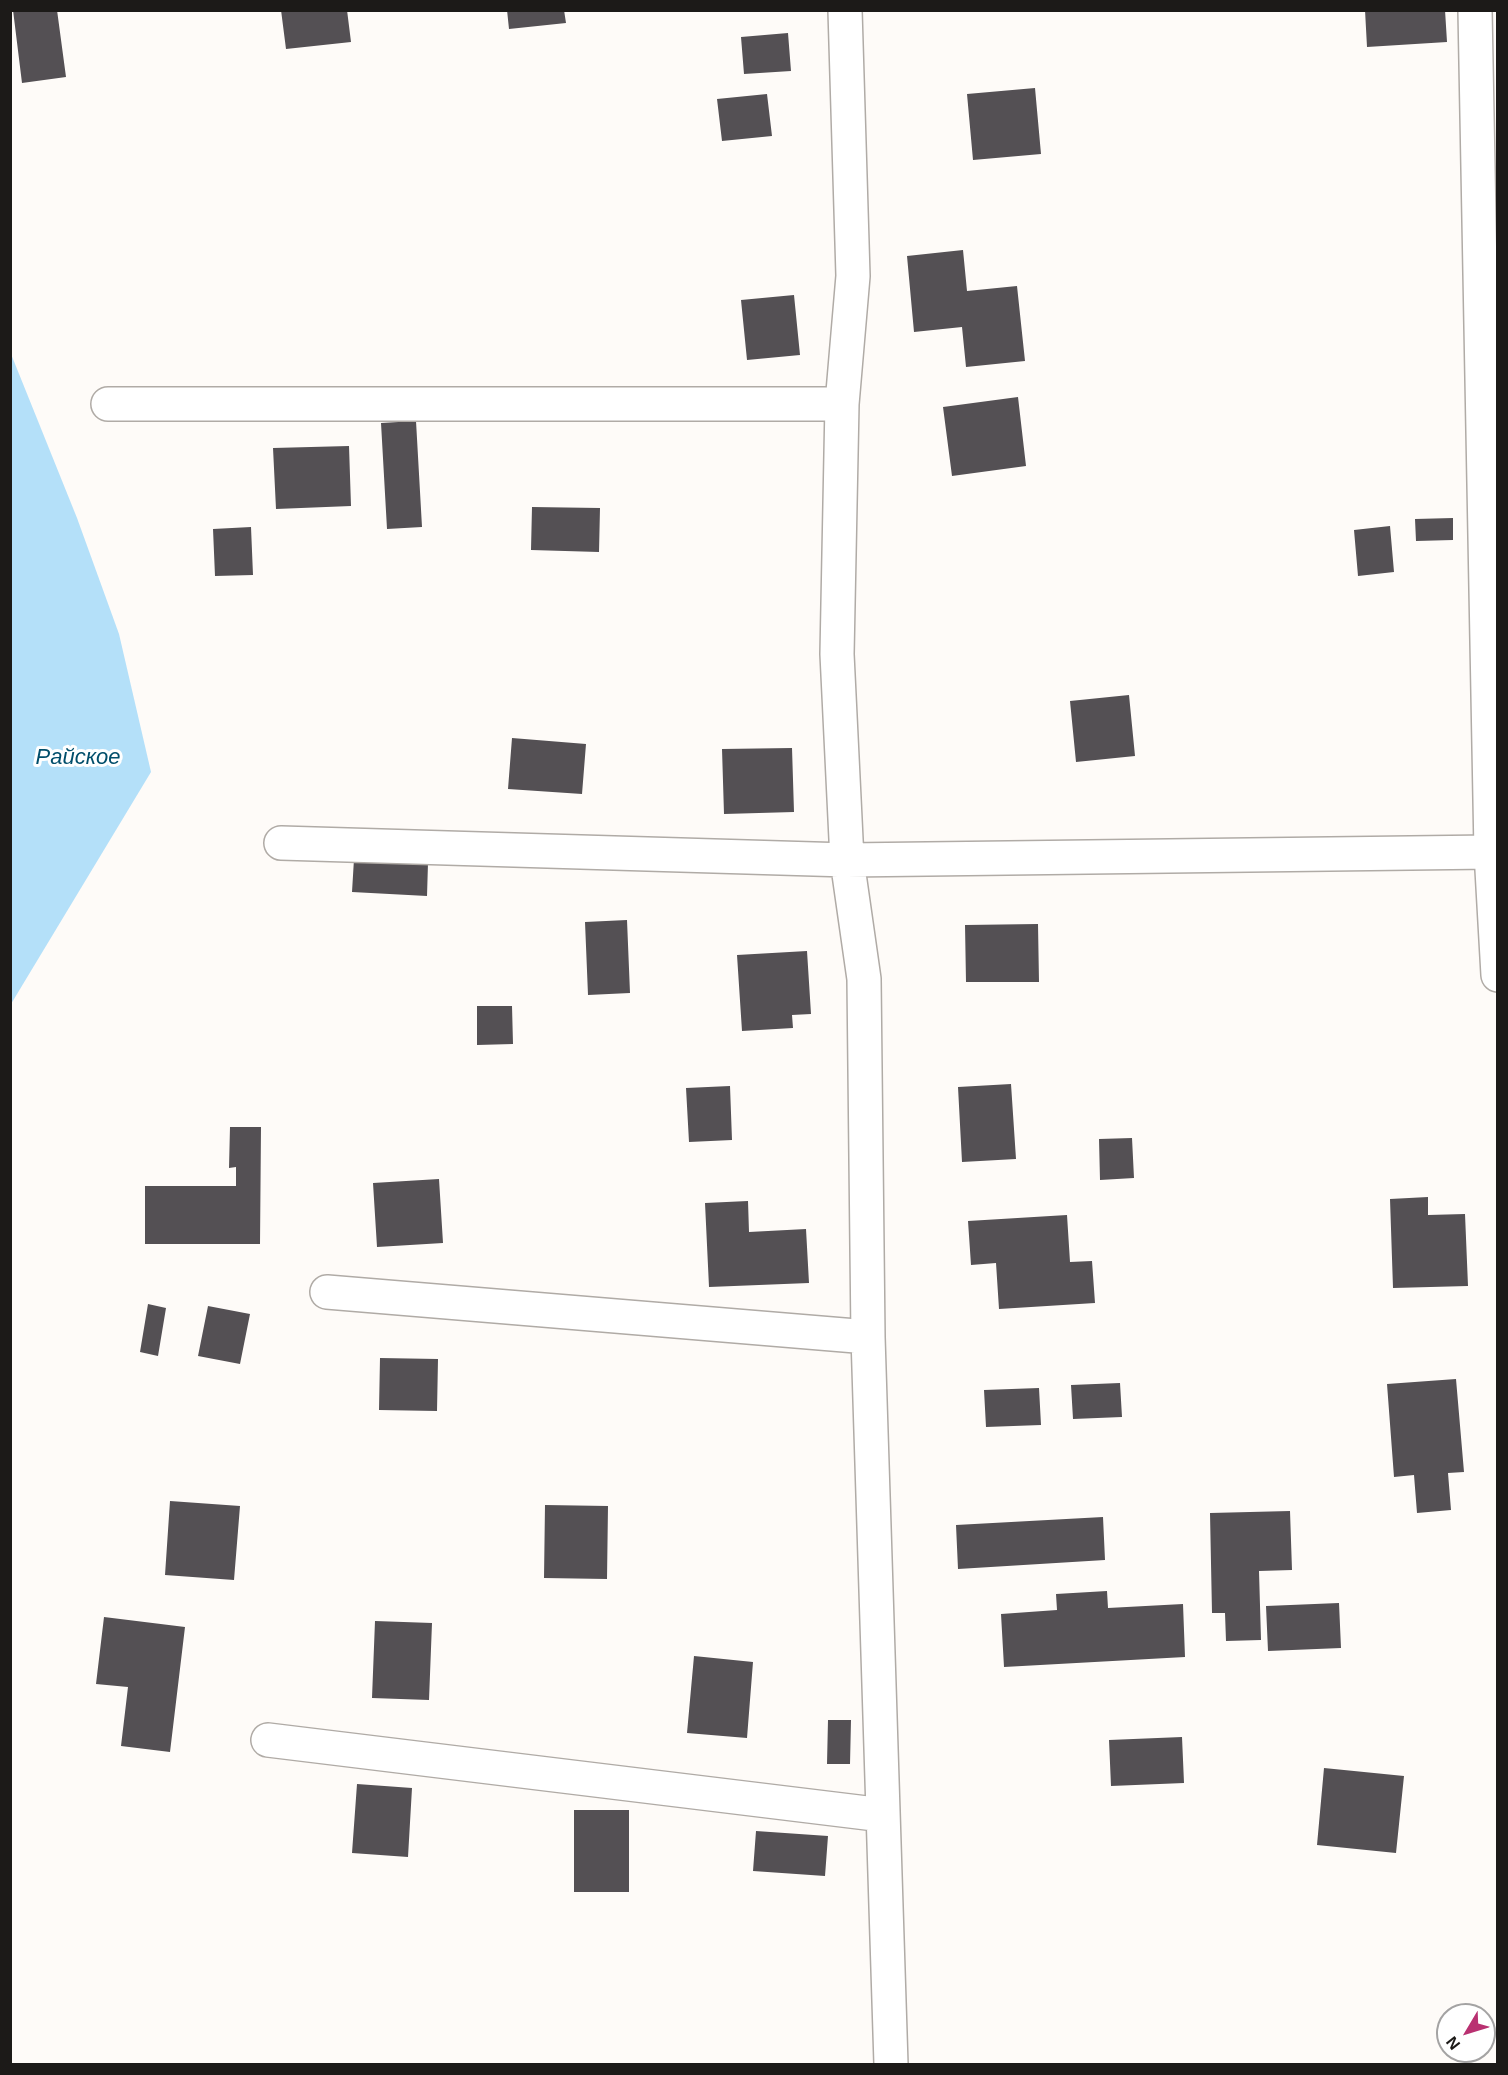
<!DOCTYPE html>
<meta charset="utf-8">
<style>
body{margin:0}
#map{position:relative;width:1508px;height:2075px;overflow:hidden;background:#fefbf8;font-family:Arial,sans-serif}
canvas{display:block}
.frame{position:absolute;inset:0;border:12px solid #1c1a18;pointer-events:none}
.north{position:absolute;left:1436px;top:2003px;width:60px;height:60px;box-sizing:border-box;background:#fff;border:2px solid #a4a3a3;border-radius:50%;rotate:232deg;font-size:16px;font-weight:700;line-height:24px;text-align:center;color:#1c1a18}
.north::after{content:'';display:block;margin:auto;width:21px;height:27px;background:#b93171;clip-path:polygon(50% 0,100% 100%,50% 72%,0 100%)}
</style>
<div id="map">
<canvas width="1508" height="2075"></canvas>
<div class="frame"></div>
<div class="north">N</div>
</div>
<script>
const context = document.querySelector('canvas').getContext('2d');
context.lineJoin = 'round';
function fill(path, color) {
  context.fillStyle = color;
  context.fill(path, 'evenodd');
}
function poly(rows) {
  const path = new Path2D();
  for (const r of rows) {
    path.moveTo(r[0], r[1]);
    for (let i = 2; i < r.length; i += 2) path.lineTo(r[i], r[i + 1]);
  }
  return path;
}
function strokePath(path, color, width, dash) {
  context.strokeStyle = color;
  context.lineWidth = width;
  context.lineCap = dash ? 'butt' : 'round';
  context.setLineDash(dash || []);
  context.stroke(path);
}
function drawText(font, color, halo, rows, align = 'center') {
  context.font = font + ' Arial,sans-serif';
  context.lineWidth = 6;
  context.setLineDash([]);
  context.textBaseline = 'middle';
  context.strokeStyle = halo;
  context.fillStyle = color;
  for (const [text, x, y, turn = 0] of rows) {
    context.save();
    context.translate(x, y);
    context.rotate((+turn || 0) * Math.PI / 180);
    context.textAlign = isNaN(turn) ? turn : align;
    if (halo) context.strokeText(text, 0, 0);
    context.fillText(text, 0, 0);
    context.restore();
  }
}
fill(poly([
 [11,354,77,518,119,634,151,772,11,1004]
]), '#b4e0f9');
fill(poly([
 [13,10,57,10,66,77,22,83],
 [281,10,347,10,351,42,286,49],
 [507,10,564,10,566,23,509,29],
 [1365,10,1445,10,1447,42,1367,47],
 [788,33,791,71,744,74,741,37],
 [1035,88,1041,154,973,160,967,94],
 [767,94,772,136,722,141,717,99],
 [963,250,967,291,1017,286,1025,361,966,367,962,327,914,332,907,256],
 [794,295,800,355,747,360,741,300],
 [1018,397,1026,466,952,476,943,407],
 [416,421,422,527,387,529,381,423],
 [349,446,351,506,276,509,273,448],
 [532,507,600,508,599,552,531,550],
 [1453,518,1453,540,1416,541,1415,519],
 [1390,526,1394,572,1358,576,1354,530],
 [251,527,253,575,215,576,213,529],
 [1129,695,1135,756,1076,762,1070,701],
 [512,738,586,744,582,794,508,789],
 [792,748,794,812,724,814,722,749],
 [354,859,428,863,427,896,352,892],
 [627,920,630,993,588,995,585,922],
 [1038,924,1039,982,966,982,965,925],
 [807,951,811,1014,792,1015,793,1028,742,1031,737,955],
 [477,1006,512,1006,513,1044,477,1045],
 [1011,1084,1016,1159,962,1162,958,1087],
 [730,1086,732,1140,689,1142,686,1088],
 [230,1127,261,1127,260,1244,145,1244,145,1186,236,1186,236,1167,229,1168],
 [1132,1138,1134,1178,1100,1180,1099,1139],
 [439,1179,443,1243,377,1247,373,1183],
 [1428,1197,1428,1215,1465,1214,1468,1286,1393,1288,1390,1199],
 [748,1201,749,1232,806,1229,809,1283,709,1287,705,1203],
 [1067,1215,1070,1262,1092,1261,1095,1303,999,1309,996,1263,971,1265,968,1221],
 [148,1304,166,1308,158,1356,140,1352],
 [208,1306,250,1314,240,1364,198,1356],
 [380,1358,438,1359,437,1411,379,1410],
 [1456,1379,1464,1472,1448,1473,1451,1510,1417,1513,1414,1475,1394,1477,1387,1384],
 [1120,1383,1122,1417,1073,1419,1071,1385],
 [1039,1388,1041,1425,986,1427,984,1390],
 [170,1501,240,1506,234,1580,165,1575],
 [545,1505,608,1506,607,1579,544,1578],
 [1290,1511,1292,1570,1259,1571,1261,1640,1226,1641,1225,1613,1212,1613,1210,1513],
 [1103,1517,1105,1560,958,1569,956,1525],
 [1107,1591,1108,1608,1183,1604,1185,1657,1004,1667,1001,1614,1057,1610,1056,1594],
 [1339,1603,1341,1648,1268,1651,1266,1606],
 [104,1617,185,1627,170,1752,121,1746,128,1687,96,1684],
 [375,1621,432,1623,429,1700,372,1698],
 [694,1656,753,1662,747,1738,687,1733],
 [828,1720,851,1720,850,1764,827,1764],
 [1182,1737,1184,1783,1111,1786,1109,1740],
 [1324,1768,1404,1776,1396,1853,1317,1845],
 [357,1784,412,1788,408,1857,352,1853],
 [574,1810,629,1810,629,1892,574,1892],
 [756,1831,828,1836,825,1876,753,1871]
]), '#545054');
const street = poly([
 [845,10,853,276,842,404,837,654,847,860,864,979,868,1337,891,2064],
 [1475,10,1491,852,1498,975],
 [108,404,842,404],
 [281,843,847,860,1491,852],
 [327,1292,868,1337],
 [268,1740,883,1815]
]);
strokePath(street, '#b0aba6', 36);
strokePath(street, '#fff', 33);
drawText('italic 22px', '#014e6b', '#fff', [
 ["Райское",78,758]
]);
</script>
